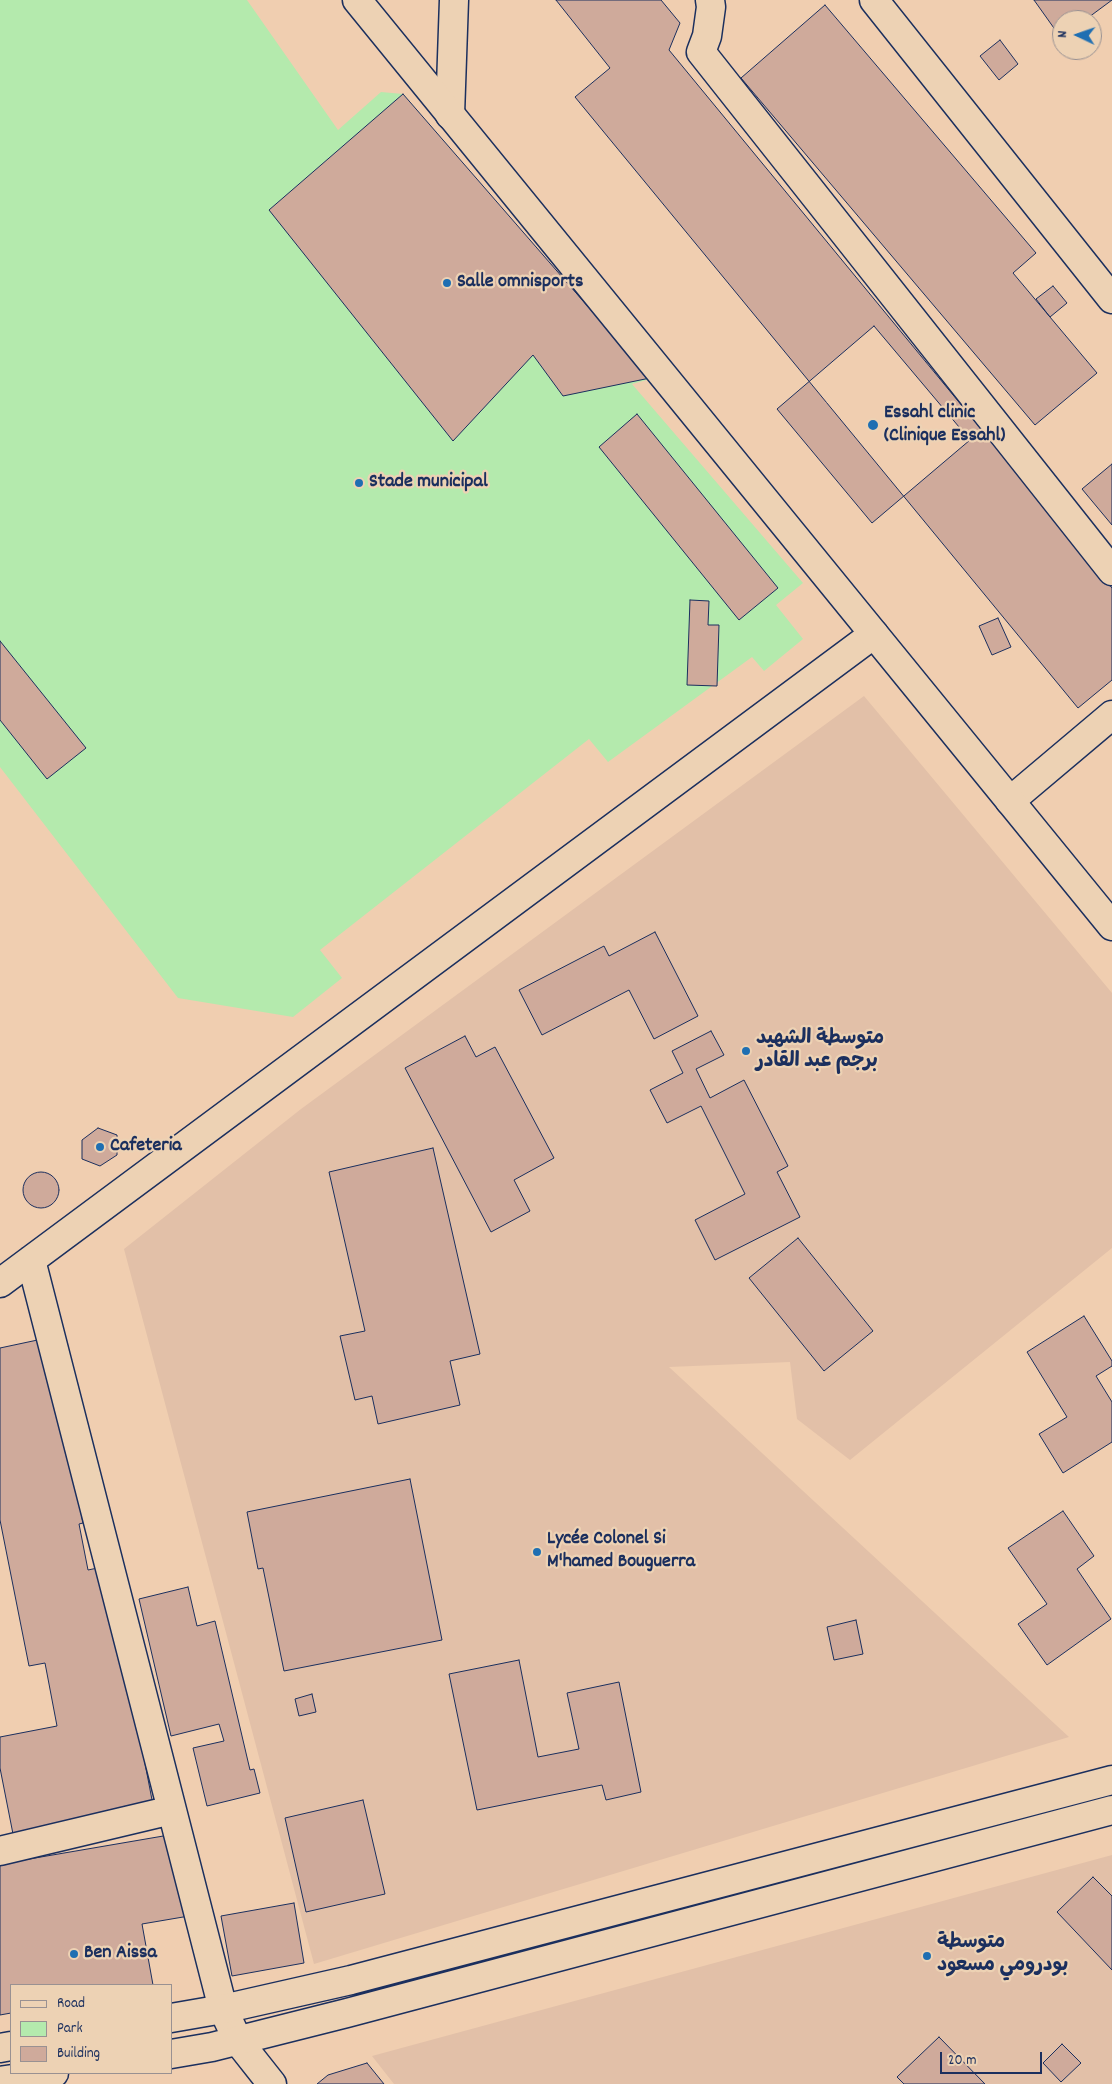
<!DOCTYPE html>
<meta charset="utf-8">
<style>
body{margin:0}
#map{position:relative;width:1112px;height:2084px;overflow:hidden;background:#f0ceb0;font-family:Dekko,sans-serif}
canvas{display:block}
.legend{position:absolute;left:10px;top:1984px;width:162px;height:90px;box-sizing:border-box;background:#edd2b4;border:1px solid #999192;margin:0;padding:6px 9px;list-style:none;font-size:15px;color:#1b2f5e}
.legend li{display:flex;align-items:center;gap:10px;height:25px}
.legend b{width:25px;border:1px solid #999192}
.north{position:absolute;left:1052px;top:10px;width:50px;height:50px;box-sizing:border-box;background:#edd2b4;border:1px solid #999192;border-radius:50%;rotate:273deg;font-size:14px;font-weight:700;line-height:20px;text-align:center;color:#1b2f5e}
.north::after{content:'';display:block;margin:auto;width:18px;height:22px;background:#1f6fb2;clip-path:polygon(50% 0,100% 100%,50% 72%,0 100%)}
.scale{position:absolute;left:940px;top:2052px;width:102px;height:22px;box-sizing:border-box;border:2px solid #1b2f5e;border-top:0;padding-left:6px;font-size:15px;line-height:18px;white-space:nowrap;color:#1b2f5e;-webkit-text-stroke:4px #edd2b4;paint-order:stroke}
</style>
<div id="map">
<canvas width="1112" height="2084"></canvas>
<ul class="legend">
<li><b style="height:6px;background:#edd2b4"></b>Road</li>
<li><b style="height:14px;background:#b4eaad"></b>Park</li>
<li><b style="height:14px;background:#cfaa9b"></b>Building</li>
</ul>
<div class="north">N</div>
<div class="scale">20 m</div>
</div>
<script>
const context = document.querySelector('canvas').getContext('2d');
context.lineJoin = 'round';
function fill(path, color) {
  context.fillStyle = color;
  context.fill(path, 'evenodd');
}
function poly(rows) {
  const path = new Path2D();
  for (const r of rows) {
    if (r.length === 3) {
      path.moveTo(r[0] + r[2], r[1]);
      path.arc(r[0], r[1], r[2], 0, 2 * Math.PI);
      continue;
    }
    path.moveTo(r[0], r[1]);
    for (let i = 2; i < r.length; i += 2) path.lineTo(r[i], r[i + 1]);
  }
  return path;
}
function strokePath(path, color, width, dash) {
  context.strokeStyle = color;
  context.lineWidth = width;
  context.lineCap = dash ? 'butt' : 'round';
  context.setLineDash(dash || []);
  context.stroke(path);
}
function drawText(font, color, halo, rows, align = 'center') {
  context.font = font + ' Dekko,"Playpen Sans Arabic",sans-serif';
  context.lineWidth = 4.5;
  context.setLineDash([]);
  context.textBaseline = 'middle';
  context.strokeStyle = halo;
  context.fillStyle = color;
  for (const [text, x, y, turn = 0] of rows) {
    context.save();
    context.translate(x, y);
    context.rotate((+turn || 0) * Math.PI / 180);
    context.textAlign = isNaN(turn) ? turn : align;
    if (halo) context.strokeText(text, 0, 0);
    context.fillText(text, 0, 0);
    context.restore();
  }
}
fill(poly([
 [864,696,1112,993,1112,1248,850,1460,797,1419,790,1362,669,1367,1069,1737,314,1964,124,1249,301,1109],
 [1112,1855,1112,2084,394,2084,372,2056]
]), '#e2c0a8');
fill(poly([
 [0,0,247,0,338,130,381,92,403,94,650,379,632,384,803,583,776,605,803,639,764,671,752,657,608,762,589,739,320,950,342,978,293,1017,178,998,0,767]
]), '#b4eaad');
const building = poly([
 [556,0,661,0,680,23,669,50,1112,588,1112,680,1078,708,575,97,610,68,556,0],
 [1034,0,1112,0,1085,20,1062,20,1061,38,1034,0],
 [825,5,1036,253,1013,273,1097,373,1035,425,741,78,825,5],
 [1000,40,1018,64,999,80,980,56,1000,40],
 [403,94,650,378,563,396,533,355,453,441,269,210,403,94],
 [1053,286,1067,303,1050,317,1036,299,1053,286],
 [874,326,970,440,872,523,777,409,874,326],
 [637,414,778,588,739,620,599,447,637,414],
 [1112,464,1112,525,1082,489,1112,464],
 [690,600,709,601,708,625,719,625,717,686,687,685,690,600],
 [998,618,1011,647,992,655,979,626,998,618],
 [0,641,86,748,47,779,0,720,0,641],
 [655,932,698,1016,654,1039,629,990,542,1035,519,990,604,946,609,956,655,932],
 [711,1031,724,1055,696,1069,710,1098,744,1080,788,1166,777,1172,800,1217,715,1260,695,1220,745,1194,701,1106,667,1123,650,1090,683,1073,672,1051,711,1031],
 [465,1036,476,1057,495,1047,554,1158,514,1180,530,1211,491,1232,405,1068,465,1036],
 [98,1128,117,1135,117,1155,100,1166,82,1159,82,1140,98,1128],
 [433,1148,480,1354,450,1361,460,1405,378,1424,372,1396,355,1400,340,1336,365,1331,329,1172,433,1148],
 [41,1190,18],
 [798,1238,873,1331,824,1371,749,1278,798,1238],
 [1084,1316,1112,1361,1112,1366,1096,1376,1112,1402,1112,1442,1063,1473,1039,1434,1067,1417,1027,1352,1084,1316],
 [47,1338,83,1523,79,1524,88,1570,107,1566,153,1805,13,1834,0,1768,0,1737,57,1726,45,1663,29,1666,0,1520,0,1348,47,1338],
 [410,1479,442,1640,284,1671,263,1568,258,1569,247,1512,410,1479],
 [1063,1511,1094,1556,1077,1569,1111,1619,1047,1665,1018,1624,1047,1604,1008,1548,1063,1511],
 [188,1587,197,1626,215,1621,250,1770,254,1769,260,1793,207,1806,193,1748,224,1741,219,1724,171,1736,139,1599,188,1587],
 [856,1620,863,1654,834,1660,827,1627,856,1620],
 [519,1660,538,1757,579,1749,567,1693,619,1682,641,1792,606,1800,602,1785,477,1810,449,1674,519,1660],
 [312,1694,316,1712,299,1716,295,1699,312,1694],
 [363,1800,385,1894,306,1912,285,1818,363,1800],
 [175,1834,189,1916,142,1924,153,1985,11,1985,11,2013,0,2015,0,1864,175,1834],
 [1093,1877,1112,1896,1112,1970,1057,1912,1093,1877],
 [294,1903,304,1963,232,1976,221,1916,294,1903],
 [939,2037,985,2084,904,2084,897,2077,939,2037],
 [1062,2044,1081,2063,1061,2082,1043,2063,1062,2044],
 [367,2063,384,2084,317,2084,328,2075,367,2063]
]);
fill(building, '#cfaa9b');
strokePath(building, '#1b2f5e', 1);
const minor = poly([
 [710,0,711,7,707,36,701,52,1112,571],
 [874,0,1112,299],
 [450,115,454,0],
 [1010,801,1112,715],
 [31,1260,223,2009,238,2041,272,2084],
 [0,1283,874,634],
 [0,1851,172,1810]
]);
const tertiary = poly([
 [171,2018,223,2009,351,1980,1112,1780],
 [0,2048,11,2046],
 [171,2054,212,2047,347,2013,1112,1810],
 [0,2081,54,2073]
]);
const primary = poly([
 [357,0,1112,926]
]);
strokePath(minor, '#1b2f5e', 31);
strokePath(tertiary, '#1b2f5e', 31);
strokePath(primary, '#1b2f5e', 31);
strokePath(minor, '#edd2b4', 28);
strokePath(tertiary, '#edd2b4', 28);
strokePath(primary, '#edd2b4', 28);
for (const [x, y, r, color] of [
 [447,283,5,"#1f6fb2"],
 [873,425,6,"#1f6fb2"],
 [359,483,5,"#1f6fb2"],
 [746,1051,5,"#1f6fb2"],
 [100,1147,5,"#1f6fb2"],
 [537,1552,5,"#1f6fb2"],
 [74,1954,5,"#1f6fb2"],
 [927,1956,5,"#1f6fb2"]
]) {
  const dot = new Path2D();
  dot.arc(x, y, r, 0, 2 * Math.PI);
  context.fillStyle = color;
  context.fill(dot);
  strokePath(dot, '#edd2b4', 2);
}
drawText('bold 20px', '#1b2f5e', '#edd2b4', [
 ["Salle omnisports",457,283],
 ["Essahl clinic",884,414],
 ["(Clinique Essahl)",884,437],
 ["Stade municipal",369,483],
 ["متوسطة الشهيد",756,1040],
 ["برجم عبد القادر",756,1063],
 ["Cafeteria",110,1147],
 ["Lycée Colonel Si",547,1540],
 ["M'hamed Bouguerra",547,1563],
 ["متوسطة",937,1944],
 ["بودرومي مسعود",937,1967],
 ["Ben Aissa",84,1954]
], 'left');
</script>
